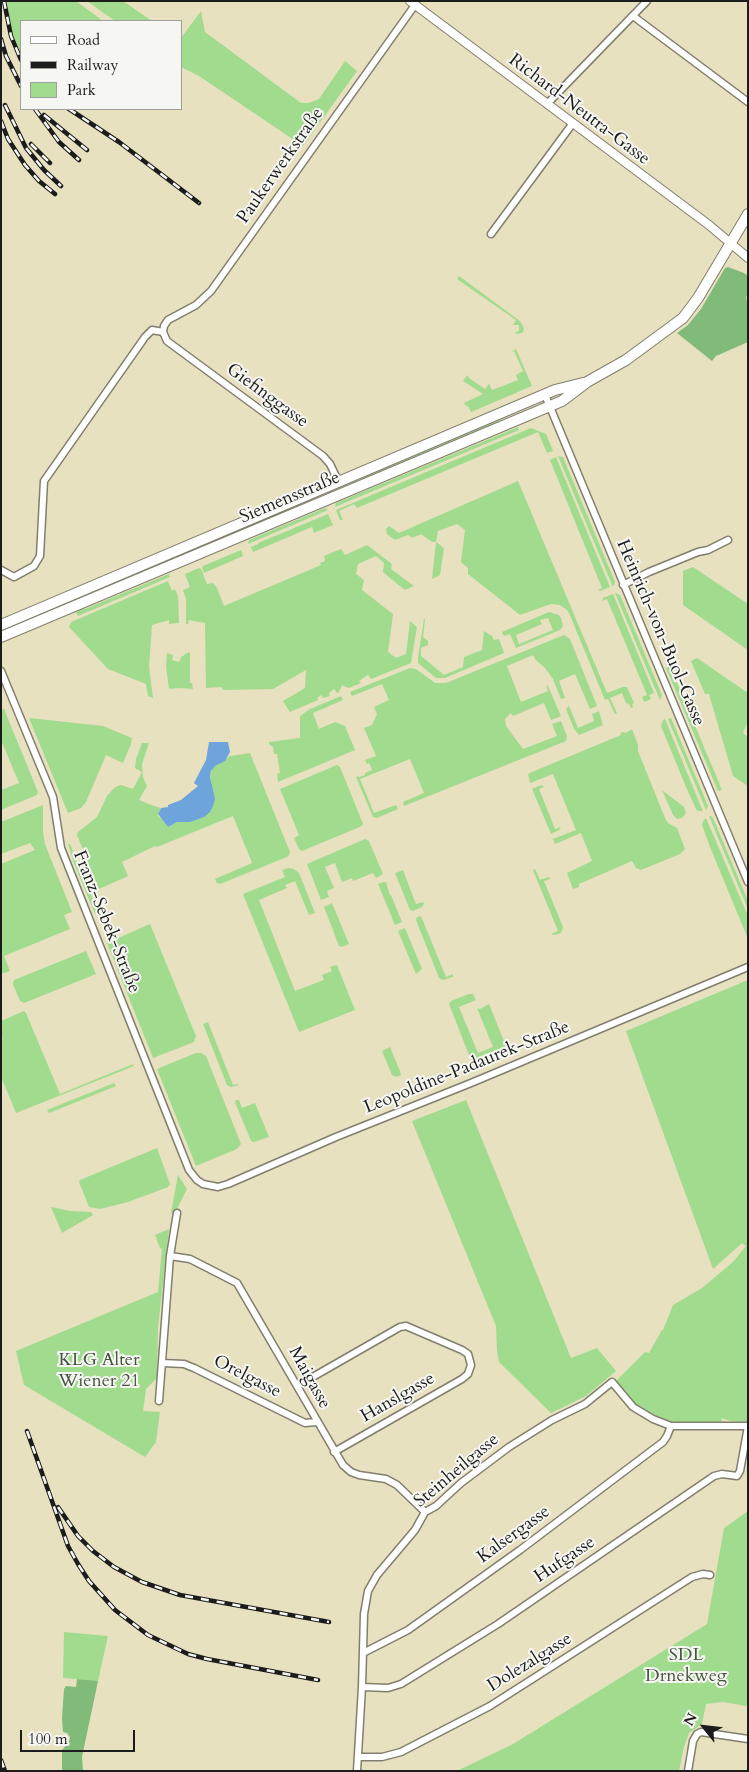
<!DOCTYPE html>
<meta charset="utf-8">
<style>
body{margin:0}
#map{position:relative;width:749px;height:1772px;overflow:hidden;background:#e7e1bf;font-family:Cardo,serif}
canvas{display:block}
.frame{position:absolute;inset:0;border:2px solid #1c1c1c;pointer-events:none}
.legend{position:absolute;left:20px;top:20px;width:162px;height:90px;box-sizing:border-box;background:#f6f6f2;border:1px solid #9f9f9c;margin:0;padding:6px 9px;list-style:none;font-size:15px;color:#1c1c1c}
.legend li{display:flex;align-items:center;gap:10px;height:25px}
.legend b{width:25px;border:1px solid #9f9f9c}
.north{position:absolute;left:679px;top:1702px;width:50px;height:50px;-webkit-text-stroke:4px #f6f6f2;paint-order:stroke;rotate:299deg;font-size:14px;font-weight:700;line-height:20px;text-align:center;color:#1c1c1c}
.north::after{content:'';display:block;margin:auto;width:18px;height:22px;background:#1c1c1c;clip-path:polygon(50% 0,100% 100%,50% 72%,0 100%)}
.scale{position:absolute;left:20px;top:1730px;width:115px;height:22px;box-sizing:border-box;border:2px solid #1c1c1c;border-top:0;padding-left:6px;font-size:15px;line-height:18px;white-space:nowrap;color:#1c1c1c;-webkit-text-stroke:4px #f6f6f2;paint-order:stroke}
</style>
<div id="map">
<canvas width="749" height="1772"></canvas>
<div class="frame"></div>
<ul class="legend">
<li><b style="height:6px;background:#fff"></b>Road</li>
<li><b style="height:6px;background:#1c1c1c"></b>Railway</li>
<li><b style="height:14px;background:#a1db8e"></b>Park</li>
</ul>
<div class="north">N</div>
<div class="scale">100 m</div>
</div>
<script>
const context = document.querySelector('canvas').getContext('2d');
context.lineJoin = 'round';
function fill(path, color) {
  context.fillStyle = color;
  context.fill(path, 'evenodd');
}
function poly(rows) {
  const path = new Path2D();
  for (const r of rows) {
    path.moveTo(r[0], r[1]);
    for (let i = 2; i < r.length; i += 2) path.lineTo(r[i], r[i + 1]);
  }
  return path;
}
function strokePath(path, color, width, dash) {
  context.strokeStyle = color;
  context.lineWidth = width;
  context.lineCap = dash ? 'butt' : 'round';
  context.setLineDash(dash || []);
  context.stroke(path);
}
function drawText(font, color, halo, rows, align = 'center') {
  context.font = font + ' Cardo,serif';
  context.lineWidth = 4;
  context.setLineDash([]);
  context.textBaseline = 'middle';
  context.strokeStyle = halo;
  context.fillStyle = color;
  for (const [text, x, y, turn = 0] of rows) {
    context.save();
    context.translate(x, y);
    context.rotate((+turn || 0) * Math.PI / 180);
    context.textAlign = isNaN(turn) ? turn : align;
    if (halo) context.strokeText(text, 0, 0);
    context.fillText(text, 0, 0);
    context.restore();
  }
}
fill(poly([
 [7,1,76,1,103,21,21,21,21,54,10,28],
 [87,1,123,1,152,21,115,21],
 [201,11,205,32,301,103,309,103,319,99,345,61,357,71,303,146,199,76,181,67,181,38],
 [459,276,520,321,524,328,523,332,519,334,514,333,519,331,519,325,513,325,516,320,457,279],
 [516,349,532,386,471,412,468,406,466,406,464,403,483,394,463,381,467,375,469,378,485,389,489,384,492,390,518,380,516,375,523,371,514,351,509,353],
 [531,405,505,417,490,427,362,481,361,476],
 [518,427,519,430,335,507,336,503],
 [531,428,546,434,553,451,547,453,538,432,357,508,354,504,339,511,343,520,340,520,336,510],
 [558,456,563,457,615,582,613,587],
 [556,457,610,587,600,591,598,590,602,588,550,460],
 [518,481,607,693,623,687,627,687,634,703,632,704,633,707,631,708,629,704,626,703,622,693,610,698,617,713,615,714,608,699,605,700,569,613,567,610,560,605,551,604,520,615,468,574,468,568,461,562,465,530,457,524,438,531,436,542,444,548,440,575,432,579,436,542,432,542,421,534,412,538,408,535,395,540,387,534,386,529,389,526,399,533],
 [289,506,291,511,128,580,127,578,145,567],
 [325,508,328,510,248,544,249,540],
 [328,514,333,525,314,533,312,527,253,552,251,547,258,544,258,543],
 [367,545,392,564,391,569,414,586,405,590,390,578,383,572,384,563,376,556,358,564,356,574,364,580,362,590,393,614,388,652,396,658,406,654,410,621,417,627,411,663,371,679,368,675,359,681,361,683,349,688,342,685,339,692,337,693,334,689,329,693,330,696,323,698,321,695,317,698,318,700,290,712,283,701,305,688,306,670,273,689,223,690,222,687,206,688,205,623,189,620,188,624,186,624,186,599,183,590,190,587,185,574,199,568,201,569,207,584,213,583,217,588,224,606,321,565,320,563,325,561,324,556,331,553,341,549,345,555],
 [241,550,243,556,204,573,202,568,203,566],
 [693,567,748,604,748,650,683,605,683,571],
 [169,574,170,577,78,616,76,612,83,607,85,609],
 [168,581,172,591,175,589,178,596,179,623,169,624,169,620,152,625,149,667,153,698,148,696,146,684,108,669,69,627,71,622],
 [615,593,620,595,662,695,660,700],
 [613,594,654,693,649,695,651,699,644,702,642,697,647,695,607,599,602,601,603,598],
 [549,612,559,615,561,618,563,626,560,630,516,648,510,634,504,636,502,632],
 [548,618,553,630,519,644,516,635,542,624,540,620],
 [424,619,425,619,423,637,428,641,428,645,421,648,421,656,444,675,463,667,464,657,482,650,484,631,492,636,494,640,499,639,504,653,445,678,436,678,418,663,418,658],
 [564,635,570,639,597,706,590,709,575,674,559,681,565,698,561,699,553,679,545,668,536,660,533,655,507,666,521,702,548,691,546,685,548,686,561,716,551,720,544,703,513,716,511,713,505,719,506,726,523,749,557,736,552,724,561,721,567,736,566,741,404,806,403,802,424,793,410,759,360,779,374,813,396,805,398,809,377,818,373,817,356,777,358,776,359,777,365,775,365,773,372,770,369,763,367,764,365,760,376,756,364,728,372,725,377,714,374,707,389,700,382,684,352,696,350,692,410,668,416,669,435,683,446,683],
 [190,652,190,683,192,683,193,689,179,688,169,689,166,667,167,653,173,655,172,660,179,662,182,656,183,656,185,654],
 [697,658,748,693,748,721,743,733,748,737,748,786,733,776,709,694,705,694,691,661],
 [670,666,722,790,718,791,666,668],
 [341,696,343,700,313,713,319,729,335,722,345,726,355,750,278,782,277,774,280,773,277,754,274,754,273,747,269,744,269,742,300,738,300,716,310,709],
 [569,706,578,728,594,721,592,714,599,711,603,725,579,735,574,729,566,709],
 [1,709,4,709,38,792,37,795,1,810,1,790,19,783,1,740],
 [29,718,103,726,132,738,131,744,123,763,106,755,86,802,81,808,68,813],
 [671,718,708,806,706,810,668,719],
 [665,719,702,809,703,811,698,811,696,809,686,787,661,726,663,720],
 [632,729,638,745,638,751,665,818,668,823,677,828,685,849,680,854,641,870,636,868,632,861,579,884,579,887,573,889,567,873,592,861,581,833,555,844,553,839,576,830,553,774,530,783,528,774,532,772,621,735,620,733,624,732,626,733],
 [142,743,149,743,142,764,143,777,147,786,139,800,154,806,161,808,158,814,158,816,163,820,168,827,177,822,190,822,210,780,212,768,230,756,250,753,290,852,289,855,287,857,220,884,217,883,215,879,252,863,233,816,157,847,155,846,122,862,128,876,99,889,77,835,78,832,97,817,107,796,115,787,121,785,133,789,142,772,135,768,136,759],
 [337,765,340,767,363,824,362,826,302,851,299,849,294,838,299,835,280,789],
 [541,785,544,787,539,789,555,829,561,827,559,830,551,834,532,789],
 [662,790,684,807,686,813,682,818,677,819,673,815],
 [43,805,43,832,45,844,72,912,64,915,70,929,4,956,10,971,1,974,1,864,35,850,30,843,1,854,1,822],
 [711,816,713,818,748,901,748,909,709,816],
 [706,818,748,916,748,939,710,847,702,825,703,821],
 [365,839,369,841,383,874,376,878,373,873,353,881,352,878,342,882,335,863,325,867,334,888,327,891,329,897,321,900,307,864],
 [68,844,70,844,98,912,95,914,74,863],
 [288,868,294,869,299,873,315,913,309,915,295,881,285,885,287,888,259,900,295,991,324,980,322,975,332,971,330,967,337,965,355,1010,299,1032,243,894,285,877,282,870],
 [535,869,540,880,549,877,550,879,544,881,563,927,561,933,555,935,551,934,558,931,533,870],
 [403,870,416,904,423,902,424,904,422,907,413,911,410,910,395,873],
 [383,882,386,882,390,895,391,895,402,922,395,925,378,884],
 [332,903,349,944,342,947,339,946,324,907],
 [421,916,446,977,453,974,453,977,443,980,439,978,416,920,417,917],
 [150,924,196,1036,194,1042,153,1058,107,943],
 [405,928,422,969,416,974,398,931],
 [86,951,96,974,24,1003,20,1001,13,984,14,980],
 [748,980,748,1422,730,1421,722,1418,721,1423,676,1422,666,1420,643,1409,636,1404,616,1381,645,1352,649,1353,662,1330,663,1330,673,1305,702,1288,733,1262,746,1246,742,1243,713,1269,626,1031],
 [469,994,473,994,476,1000,459,1007,478,1053,493,1047,477,1008,480,1009,489,1004,506,1046,471,1060,449,1004,451,1001],
 [24,1011,26,1013,60,1094,133,1064,134,1066,16,1113,1,1077,1,1040,3,1039,1,1035,1,1021],
 [208,1022,233,1085,238,1084,239,1085,231,1087,227,1085,203,1024],
 [390,1047,400,1071,401,1075,396,1077,392,1075,382,1051],
 [196,1053,201,1053,206,1056,241,1144,237,1149,196,1166,157,1069],
 [114,1083,116,1086,49,1113,47,1110],
 [236,1100,239,1100,242,1108,255,1103,269,1137,254,1142,251,1141,235,1102],
 [466,1100,571,1358,597,1348,616,1371,586,1396,551,1413,499,1362,497,1351,496,1326,412,1121],
 [157,1148,170,1184,168,1187,128,1202,100,1209,89,1207,79,1182,80,1180],
 [178,1175,187,1189,176,1211,174,1213,171,1213],
 [51,1207,70,1211,91,1212,93,1215,62,1233],
 [169,1229,158,1327,157,1378,146,1389,143,1411,160,1412,156,1442,145,1457,24,1385,16,1351,158,1292,162,1249,160,1248,155,1235],
 [748,1511,748,1704,746,1706,723,1702,706,1704,702,1724,689,1733,684,1747,679,1771,457,1771,513,1744,707,1624,724,1528],
 [64,1632,108,1636,98,1681,63,1678]
]), '#a1db8e');
fill(poly([
 [728,267,744,273,748,276,748,295,746,297,748,307,748,342,716,356,712,361,677,333,688,325,701,309,725,268],
 [77,1679,98,1681,82,1757,83,1771,62,1771,62,1750,69,1742,70,1737,67,1733,63,1732,62,1718,64,1689,66,1686,76,1687]
]), '#80bb79');
fill(poly([
 [209,742,228,742,230,752,225,761,215,766,211,771,210,777,215,799,213,806,210,812,204,817,190,822,177,822,168,827,158,814,161,808,168,807,168,805,181,800,198,786,194,783,206,760]
]), '#6ea4dc');
const minor = poly([
 [633,16,748,102],
 [547,104,647,1],
 [491,234,573,123],
 [163,332,164,326,168,320,196,305,211,291,415,5],
 [163,332,167,341,323,456,330,464,339,483],
 [545,395,748,882],
 [1,570,14,577,34,566,40,556,44,481,145,337,152,330,163,332],
 [623,585,649,572,698,552,708,550,728,540],
 [1,671,53,797,61,848,189,1170,197,1180,203,1184,218,1187,228,1184,336,1137,471,1083,748,967],
 [170,1256,190,1259,237,1283,343,1465,351,1472,359,1475,386,1479,397,1485,425,1512],
 [162,1363,184,1364,194,1368,305,1423,316,1422],
 [297,1386,400,1327,406,1326,462,1350,468,1354,471,1365,468,1374,462,1379,334,1452],
 [159,1401,170,1256,177,1213],
 [363,1653,408,1630,520,1550,663,1442,667,1436,671,1426],
 [362,1687,388,1688,401,1684,498,1624,714,1476,722,1474,737,1476,740,1471,748,1426],
 [358,1757,382,1757,401,1752,490,1706,692,1577,703,1574,710,1575],
 [357,1771,362,1687,364,1614,368,1591,377,1575,415,1530,425,1512,436,1506,461,1483,509,1447,552,1420,585,1404,612,1382,633,1407,653,1419,671,1426,748,1426],
 [688,1771,693,1741,697,1734,701,1732,748,1739]
]);
const tertiary = poly([
 [410,1,709,225,748,258]
]);
const primary = poly([
 [1,625,555,390,583,383],
 [1,637,562,401,587,382,626,360,683,318,698,298,748,214]
]);
strokePath(minor, '#827e6e', 9);
strokePath(tertiary, '#827e6e', 10);
strokePath(primary, '#827e6e', 12);
strokePath(minor, '#fff', 6);
strokePath(tertiary, '#fff', 8);
strokePath(primary, '#fff', 10);
const rail = poly([
 [4,1,11,36,21,60],
 [1,39,6,56,21,86],
 [5,105,26,148,44,170,61,186],
 [35,109,59,142,79,160],
 [69,109,119,142,199,203],
 [44,115,87,150],
 [1,121,8,139,25,165,39,181,55,194],
 [31,144,50,163],
 [27,1431,68,1546,78,1564,89,1581,115,1610,148,1635,188,1654,207,1659,318,1680],
 [58,1507,78,1536,93,1551,114,1567,142,1582,180,1595,329,1622],
 [1,1760,5,1771]
]);
strokePath(rail, '#1c1c1c', 4.5);
strokePath(rail, '#f6f6f2', 2.5, [8]);
drawText('18px', '#1c1c1c', '#f6f6f2', [
 ["Richard-Neutra-Gasse",579,110,37],
 ["Paukerwerkstraße",281,166,-55],
 ["Giefinggasse",267,396,36],
 ["Siemensstraße",290,498,-23],
 ["Heinrich-von-Buol-Gasse",660,633,67],
 ["Franz-Sebek-Straße",106,922,68],
 ["Leopoldine-Padaurek-Straße",467,1068,-22],
 ["Orelgasse",247,1377,27],
 ["Maigasse",309,1378,61],
 ["Hanslgasse",398,1398,-30],
 ["Steinheilgasse",457,1471,-40],
 ["Kalsergasse",514,1535,-36],
 ["Hufgasse",565,1560,-34],
 ["Dolezalgasse",530,1663,-32]
]);
drawText('18px', '#44553e', '#f6f6f2', [
 ["KLG Alter",99,1361],
 ["Wiener 21",99,1382],
 ["SDL",686,1656],
 ["Drnekweg",686,1677]
]);
</script>
